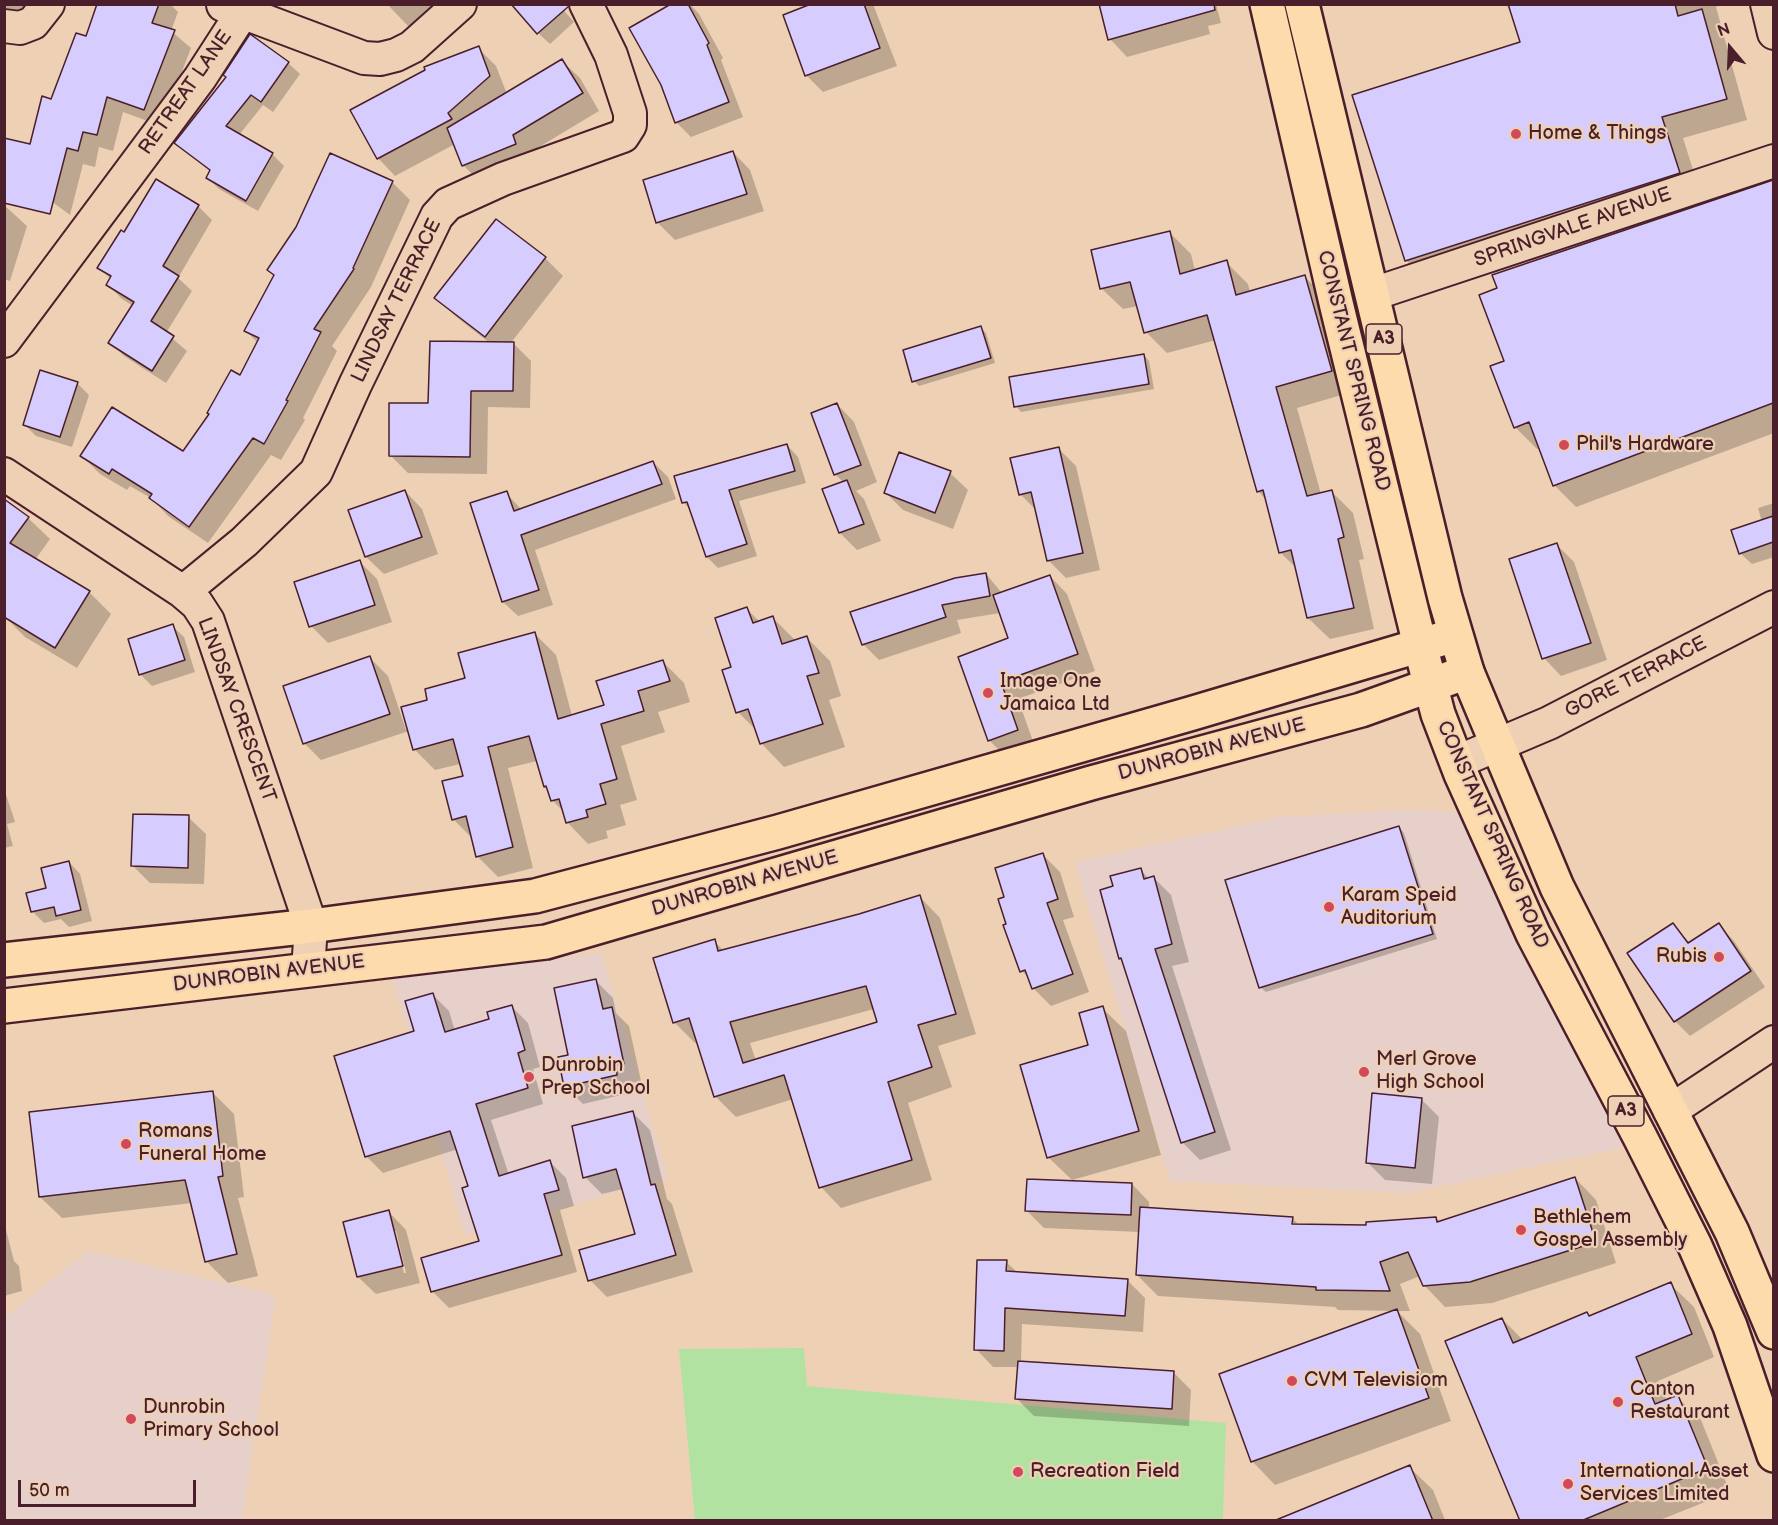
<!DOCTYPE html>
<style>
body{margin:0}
#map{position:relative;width:1778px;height:1525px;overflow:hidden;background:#eed1b4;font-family:"Balsamiq Sans",sans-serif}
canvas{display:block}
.frame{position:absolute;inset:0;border:6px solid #4a1f2b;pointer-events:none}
.north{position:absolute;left:1700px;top:18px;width:60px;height:60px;-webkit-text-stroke:4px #eed1b4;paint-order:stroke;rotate:341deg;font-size:16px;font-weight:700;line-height:24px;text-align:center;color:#4a1f2b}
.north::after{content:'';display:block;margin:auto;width:21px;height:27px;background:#4a1f2b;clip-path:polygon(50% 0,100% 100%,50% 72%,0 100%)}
.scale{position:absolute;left:18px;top:1480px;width:178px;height:27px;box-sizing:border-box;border:3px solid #4a1f2b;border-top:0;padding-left:8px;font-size:18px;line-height:21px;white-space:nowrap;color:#4a1f2b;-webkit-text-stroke:4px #eed1b4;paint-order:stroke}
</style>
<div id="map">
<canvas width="1778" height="1525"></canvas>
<div class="frame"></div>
<div class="north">N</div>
<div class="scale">50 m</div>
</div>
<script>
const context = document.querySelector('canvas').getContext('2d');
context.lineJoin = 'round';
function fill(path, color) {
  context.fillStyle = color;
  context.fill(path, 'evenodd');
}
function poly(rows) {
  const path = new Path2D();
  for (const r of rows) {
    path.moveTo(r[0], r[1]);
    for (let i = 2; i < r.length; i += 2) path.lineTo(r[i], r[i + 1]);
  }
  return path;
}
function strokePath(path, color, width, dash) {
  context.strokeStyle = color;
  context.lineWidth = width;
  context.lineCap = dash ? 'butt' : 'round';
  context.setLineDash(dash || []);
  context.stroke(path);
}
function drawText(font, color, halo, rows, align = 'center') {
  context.font = font + ' "Balsamiq Sans",sans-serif';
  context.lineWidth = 4.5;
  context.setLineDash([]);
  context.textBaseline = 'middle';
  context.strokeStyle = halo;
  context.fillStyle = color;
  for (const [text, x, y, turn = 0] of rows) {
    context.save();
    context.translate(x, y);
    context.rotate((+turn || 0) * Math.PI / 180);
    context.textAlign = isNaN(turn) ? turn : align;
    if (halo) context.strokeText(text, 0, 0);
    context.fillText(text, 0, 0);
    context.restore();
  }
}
fill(poly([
 [1402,810,1458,812,1551,998,1630,1146,1408,1193,1170,1181,1075,862,1279,817],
 [601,953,668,1178,465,1235,392,977],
 [88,1251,276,1295,242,1520,5,1520,5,1317]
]), '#e7d0ca');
fill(poly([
 [804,1348,807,1386,1226,1423,1223,1520,695,1520,679,1349]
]), '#b2e2a1');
fill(poly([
 [4,4,50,4,26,22,4,9],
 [112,4,170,4,178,12,171,31,191,48,161,126,123,112,113,151,99,147,95,167,83,164,70,215,4,166,31,146,52,101,87,38],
 [387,4,433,4,409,27],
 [558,4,574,22,550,44,538,33],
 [674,4,690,4,699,14,723,58,721,60,743,117,691,137,676,122],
 [815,4,873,4,897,66,823,92,806,75],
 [1100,4,1216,4,1221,23,1208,26,1210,34,1127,57,1110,39],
 [1509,4,1721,4,1716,7,1747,120,1683,138,1701,195,1428,282,1406,260,1521,43],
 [478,48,496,66,507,94,562,61,580,78,599,111,529,153,533,162,480,182,463,165,455,144,395,176,378,158],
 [288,63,300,74,273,112,263,105,239,135,273,155,284,166,258,211,219,189,208,178,211,172,176,143],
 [733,152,750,170,764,211,675,240,657,222],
 [392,182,410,200,371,287,332,346,337,351,303,418,305,420,281,460,271,455,208,543,168,516,151,498,130,486,127,490,100,474,82,456,183,453,241,377,258,343,246,331],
 [1774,182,1774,433,1576,507,1554,485,1540,448,1537,449,1515,427,1506,362,1499,289,1494,276],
 [4,205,27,226,10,281,4,279],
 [198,206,212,220,178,278,192,291,166,333,187,351,166,383,124,356,110,342,133,306,122,299,108,285,111,279,99,268,125,234],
 [496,221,545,258,563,276,510,344,514,344,531,361,530,408,488,407,487,474,408,473,390,455,430,405,491,344,454,315,436,298],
 [1170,233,1191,254,1195,271,1226,262,1248,284,1250,292,1305,277,1326,298,1352,392,1297,408,1321,494,1332,492,1353,513,1364,559,1359,560,1374,629,1330,639,1308,618,1297,569,1280,552,1267,501,1258,491,1216,340,1167,353,1146,332,1138,306,1123,309,1101,288],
 [981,328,986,333,995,363,919,386,914,381],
 [1144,355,1149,361,1154,389,1021,412,1016,406],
 [77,383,89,395,72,447,36,436,24,424],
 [837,404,854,422,877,482,856,491,864,499,881,541,857,550,840,533,844,483,835,474],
 [787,445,798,457,806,483,739,501,757,556,718,568,707,557,692,511,683,502],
 [1059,449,1076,466,1100,570,1066,578,1048,560,1037,511,1020,494],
 [653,462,668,477,676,499,535,550,553,605,518,616,503,602,472,504,506,493,522,510],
 [950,473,968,490,953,529,903,510,885,492],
 [405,491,422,509,438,554,384,574,366,557],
 [4,501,28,518,50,539,35,560,89,592,111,614,77,668,25,637,4,616],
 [1774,503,1774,557,1752,564,1740,553,1762,522,1758,508],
 [1557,545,1574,562,1607,660,1561,676,1544,658],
 [360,562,377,579,392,622,328,643,311,626],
 [986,574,1002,593,1050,576,1067,594,1095,671,1018,699,1035,747,1006,757,989,740,959,657,1010,639,1000,613,957,620,961,633,879,660,863,644],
 [747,609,760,622,773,618,796,641,807,638,830,661,841,696,829,700,845,747,784,767,761,743,758,732,738,712,733,668],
 [172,626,184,637,195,672,152,686,141,675,130,640],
 [535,634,556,655,572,716,606,706,663,662,684,683,690,702,658,712,665,732,621,746,637,800,620,805,626,825,606,831,608,838,588,844,567,822,564,812,553,801,550,791,545,787,537,761,508,768,533,868,498,877,477,856,472,838,453,819,465,777,460,764,435,770,414,749,409,731,321,760,304,743,370,658,388,676,406,730,429,701,466,679],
 [4,788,15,822,7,824,13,846,4,848],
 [188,817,206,834,204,884,150,883,133,866],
 [1399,827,1404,833,1437,939,1266,992,1260,987],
 [1043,855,1060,872,1074,917,1063,920,1089,992,1051,1006,1033,988,1030,979,1022,971,1008,925,1006,898],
 [69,862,80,874,92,921,69,927,61,919,44,923,32,911],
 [1140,869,1149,879,1153,877,1171,895,1189,962,1172,966,1231,1150,1200,1160,1182,1142,1124,962,1120,958,1115,887],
 [920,897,940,918,976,1034,938,1046,952,1087,908,1103,932,1180,841,1208,821,1187,793,1099,736,1117,715,1096,698,1042,695,1043,674,1022,714,941,724,951,859,915],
 [874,1009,879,1023,756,1061,750,1043],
 [1672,925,1690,943,1719,925,1734,941,1765,987,1690,1036,1675,1021],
 [595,980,613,998,616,1013,629,1026,641,1081,632,1083,634,1092,583,1104,565,1086,570,1056],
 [432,994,449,1011,455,1031,491,1020,511,1006,528,1023,540,1067,533,1069,543,1104,491,1120,509,1175,550,1162,566,1178,574,1206,560,1210,577,1272,449,1308,433,1292,423,1259,481,1242,470,1187,458,1149,383,1173,366,1156],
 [1102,1008,1126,1031,1161,1155,1072,1180,1048,1157],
 [212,1092,234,1114,244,1197,238,1198,258,1276,228,1283,206,1261,192,1203,62,1218,40,1197],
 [1421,1099,1439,1117,1432,1184,1385,1180,1368,1163],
 [632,1112,650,1130,667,1199,672,1204,693,1272,607,1297,590,1280,637,1235,623,1189,602,1194,585,1177],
 [1575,1178,1596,1200,1616,1263,1492,1303,1445,1307,1424,1285,1420,1276,1400,1284,1410,1311,1397,1311,1420,1334,1451,1421,1275,1485,1252,1461,1396,1311,1338,1310,1335,1307,1158,1296,1137,1275,1140,1232,1044,1228,1027,1211,1132,1184,1149,1202,1149,1209,1292,1218,1300,1226,1368,1226,1436,1218,1440,1222],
 [389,1212,406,1230,420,1283,376,1294,358,1277],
 [393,1231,396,1231,406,1273,404,1273],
 [4,1222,14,1261,19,1266,22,1291,4,1296],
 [1006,1262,1018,1273,1127,1280,1145,1298,1143,1332,1022,1324,1021,1362,1173,1372,1191,1390,1189,1426,1034,1416,1017,1399,1019,1367,993,1367,976,1349],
 [1670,1284,1694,1307,1714,1357,1658,1381,1667,1401,1677,1397,1701,1420,1730,1492,1660,1520,1521,1520,1502,1319,1523,1340,1587,1314,1590,1317],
 [1409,1467,1433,1490,1445,1520,1278,1520]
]), '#0003');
const building = poly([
 [97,4,159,4,152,23,175,30,144,110,107,97,97,135,83,132,78,151,67,148,50,214,4,203,4,138,30,144,42,96,51,99,76,33,86,36,97,4],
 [511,4,568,4,569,6,537,34,511,4],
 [671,4,688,4,709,43,707,45,729,102,675,123,661,85,629,28,671,4],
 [811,4,864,4,880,48,805,76,783,15,811,4],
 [1099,4,1214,4,1215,10,1108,40,1099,4],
 [1508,4,1675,4,1678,16,1702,9,1727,99,1662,117,1680,173,1405,261,1352,95,1520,42,1508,4],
 [250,34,289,62,261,102,251,95,226,126,273,153,246,201,206,178,210,170,174,143,226,77,223,75,250,34],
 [479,46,490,76,448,113,452,119,377,159,350,110,425,70,424,67,479,46],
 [562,59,583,93,513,135,516,144,462,166,447,128,562,59],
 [733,151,747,194,656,223,643,180,733,151],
 [330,153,393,181,353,268,354,269,314,329,321,332,286,400,288,401,264,444,253,438,189,527,149,498,152,494,112,469,109,474,80,456,112,407,183,451,209,414,207,413,231,370,240,375,259,338,244,331,274,275,267,270,296,227,330,153],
 [156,179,199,205,163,266,179,276,151,321,174,336,152,371,108,343,134,302,106,285,111,276,97,268,121,230,124,232,156,179],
 [1773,180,1773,403,1553,486,1529,422,1514,428,1490,366,1504,361,1479,295,1497,288,1492,275,1773,180],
 [496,219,546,257,485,337,434,298,496,219],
 [1170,231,1180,274,1227,260,1236,295,1305,275,1332,371,1276,387,1307,496,1332,490,1344,537,1338,539,1354,608,1307,618,1291,550,1279,553,1263,490,1257,492,1207,315,1144,333,1130,282,1100,289,1091,250,1170,231],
 [981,326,991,358,912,382,903,350,981,326],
 [430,341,514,342,513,391,471,391,470,457,389,456,389,403,428,403,430,341],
 [1144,354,1149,384,1014,407,1009,377,1144,354],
 [40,370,78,382,60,437,23,425,40,370],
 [837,403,861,465,834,475,811,413,837,403],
 [787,444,795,471,729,490,747,544,706,557,687,502,682,503,674,476,787,444],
 [1059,447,1083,553,1047,561,1031,492,1019,495,1010,458,1059,447],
 [899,452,951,471,935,513,884,493,899,452],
 [653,461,662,484,521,535,539,590,502,602,470,503,507,491,514,511,653,461],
 [847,480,864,524,839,533,822,489,847,480],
 [405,490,422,537,365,557,348,510,405,490],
 [4,499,29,517,10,543,90,591,55,648,4,617,4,499],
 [1773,516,1773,542,1739,554,1731,530,1773,516],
 [1557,543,1591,643,1542,659,1509,559,1557,543],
 [360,560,375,605,309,627,294,582,360,560],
 [986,573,990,596,942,605,946,617,862,645,850,612,955,578,986,573],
 [1050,575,1078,654,1001,682,1018,730,988,741,958,657,1008,638,993,595,1050,575],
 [747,607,753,623,773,616,782,644,807,636,819,673,807,676,823,724,760,744,748,709,736,713,722,670,731,667,715,618,747,607],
 [173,624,185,660,139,675,128,639,173,624],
 [535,632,558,719,604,705,596,681,663,660,670,681,638,691,644,711,601,724,617,779,600,784,606,804,586,810,588,817,566,823,559,799,551,801,546,786,544,787,529,736,488,747,513,847,476,857,466,816,452,820,442,781,463,776,453,739,413,750,401,707,427,700,425,689,465,678,458,653,535,632],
 [370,656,390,714,303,744,283,686,370,656],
 [133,814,189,815,188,868,131,866,133,814],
 [1399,826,1433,934,1259,988,1225,880,1399,826],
 [1043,853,1058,899,1047,903,1073,974,1032,989,1025,970,1020,972,1003,925,1006,924,998,899,1004,897,995,868,1043,853],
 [69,861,81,910,56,916,54,907,31,912,26,893,46,888,41,868,69,861],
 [1141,868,1144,879,1154,876,1172,944,1155,949,1215,1132,1181,1143,1121,958,1119,959,1100,890,1113,886,1110,876,1141,868],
 [920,895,956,1014,918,1025,932,1067,888,1082,912,1160,819,1188,784,1075,714,1097,689,1018,673,1023,653,958,715,939,718,951,859,914,920,895],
 [866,986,877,1022,743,1063,730,1022,866,986],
 [1673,923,1688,943,1719,923,1751,971,1674,1022,1627,953,1673,923],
 [596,979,603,1009,612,1007,624,1064,616,1065,617,1075,564,1087,558,1057,568,1055,554,988,596,979],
 [433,993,445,1032,489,1019,487,1012,512,1005,525,1050,518,1053,528,1088,476,1104,499,1176,550,1160,559,1190,544,1194,562,1255,431,1292,421,1258,479,1241,462,1188,468,1186,450,1131,365,1157,334,1056,414,1031,405,1001,433,993],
 [1103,1006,1139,1131,1047,1158,1020,1065,1088,1045,1079,1013,1103,1006],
 [213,1091,223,1176,218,1177,237,1254,205,1262,185,1180,39,1197,29,1112,213,1091],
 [1372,1093,1422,1098,1415,1168,1366,1163,1372,1093],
 [633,1111,651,1185,655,1184,676,1255,588,1281,579,1250,635,1234,616,1169,583,1178,572,1126,633,1111],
 [1575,1177,1596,1242,1470,1282,1423,1286,1408,1252,1380,1262,1390,1291,1316,1290,1316,1287,1136,1275,1140,1207,1293,1217,1292,1224,1366,1225,1366,1222,1436,1217,1437,1222,1575,1177],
 [1027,1179,1132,1183,1131,1215,1025,1211,1027,1179],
 [389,1210,403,1266,357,1277,343,1222,389,1210],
 [977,1260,1007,1260,1006,1271,1128,1279,1125,1316,1005,1308,1004,1351,974,1350,977,1260],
 [1671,1282,1692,1334,1636,1357,1655,1404,1678,1395,1708,1468,1581,1521,1520,1521,1445,1341,1502,1318,1513,1343,1587,1312,1589,1316,1671,1282],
 [1397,1309,1429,1398,1251,1462,1219,1374,1397,1309],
 [1018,1361,1174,1371,1172,1409,1015,1399,1018,1361],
 [1410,1465,1433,1521,1276,1521,1276,1520,1410,1465]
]);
fill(building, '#d6ccfe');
strokePath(building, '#4a1f2b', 1.5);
const minor = poly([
 [1767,4,1774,33],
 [223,5,364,58,380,59,396,55,412,47,460,4],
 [4,26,20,28,33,23,48,4],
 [1373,294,1774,161],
 [4,341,200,78,242,13],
 [4,474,183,592,197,604,208,621,311,926,308,970],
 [183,592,244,542,316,472,355,385,437,216,448,204,503,179,623,136,630,125,630,113,611,55,586,4],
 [1457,762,1549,723,1774,607],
 [1670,1111,1774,1042]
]);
const major = poly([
 [1267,4,1337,307,1420,645,1438,714,1461,774,1533,934,1640,1137,1695,1246,1730,1326,1774,1455],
 [1302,4,1445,598,1467,672,1557,887,1732,1232,1774,1332]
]);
const highway = poly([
 [4,960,311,926,535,896,778,832,1193,713,1455,635],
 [4,1006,546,942,1091,783,1361,710,1467,672]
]);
strokePath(minor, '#4a1f2b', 36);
strokePath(major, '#4a1f2b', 38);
strokePath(highway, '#4a1f2b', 38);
strokePath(minor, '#eed1b4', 32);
strokePath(major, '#fedbac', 33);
strokePath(highway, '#fedbac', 33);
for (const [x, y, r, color] of [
 [1516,134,6,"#d1495b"],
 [1564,445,6,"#d1495b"],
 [988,693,6,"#d1495b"],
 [1329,907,6,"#d1495b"],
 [1719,957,6,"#d1495b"],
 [1364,1072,6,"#d1495b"],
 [529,1077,6,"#d1495b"],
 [126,1144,6,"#d1495b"],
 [1521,1230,6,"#d1495b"],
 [1292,1381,6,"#d1495b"],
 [1618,1402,6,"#d1495b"],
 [131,1419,6,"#d1495b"],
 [1018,1472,6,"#d1495b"],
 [1568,1484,6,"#d1495b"]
]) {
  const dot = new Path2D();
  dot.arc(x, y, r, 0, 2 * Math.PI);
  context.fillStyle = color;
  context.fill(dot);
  strokePath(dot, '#eed1b4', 2);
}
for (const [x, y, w] of [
 [1384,339,36],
 [1626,1111,36]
]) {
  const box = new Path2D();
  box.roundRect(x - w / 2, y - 15, w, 30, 4.5);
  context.fillStyle = '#eed1b4';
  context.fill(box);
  strokePath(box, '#4a1f2b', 1.5);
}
drawText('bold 18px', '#4a1f2b', null, [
 ["A3",1384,339],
 ["A3",1626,1111]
]);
drawText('20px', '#4a1f2b', '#eed1b4', [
 ["RETREAT LANE",186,93,-55],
 ["SPRINGVALE AVENUE",1573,228,-19],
 ["LINDSAY TERRACE",397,301,-64],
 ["CONSTANT SPRING ROAD",1353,371,76],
 ["GORE TERRACE",1636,678,-27],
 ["LINDSAY CRESCENT",236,710,70],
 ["DUNROBIN AVENUE",1212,750,-15],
 ["CONSTANT SPRING ROAD",1492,835,66],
 ["DUNROBIN AVENUE",745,884,-16],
 ["DUNROBIN AVENUE",269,974,-7]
]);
drawText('20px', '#4a1f2b', '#eed1b4', [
 ["Home & Things",1528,134],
 ["Phil's Hardware",1576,445],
 ["Image One",1000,682],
 ["Jamaica Ltd",1000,705],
 ["Karam Speid",1341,896],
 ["Auditorium",1341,919],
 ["Rubis",1707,957,"right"],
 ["Merl Grove",1376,1060],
 ["High School",1376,1083],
 ["Dunrobin",541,1066],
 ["Prep School",541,1089],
 ["Romans",138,1132],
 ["Funeral Home",138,1155],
 ["Bethlehem",1533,1218],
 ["Gospel Assembly",1533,1241],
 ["CVM Televisiom",1304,1381],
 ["Canton",1630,1390],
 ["Restaurant",1630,1413],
 ["Dunrobin",143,1408],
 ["Primary School",143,1431],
 ["Recreation Field",1030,1472],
 ["International Asset",1580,1472],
 ["Services Limited",1580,1495]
], 'left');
</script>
